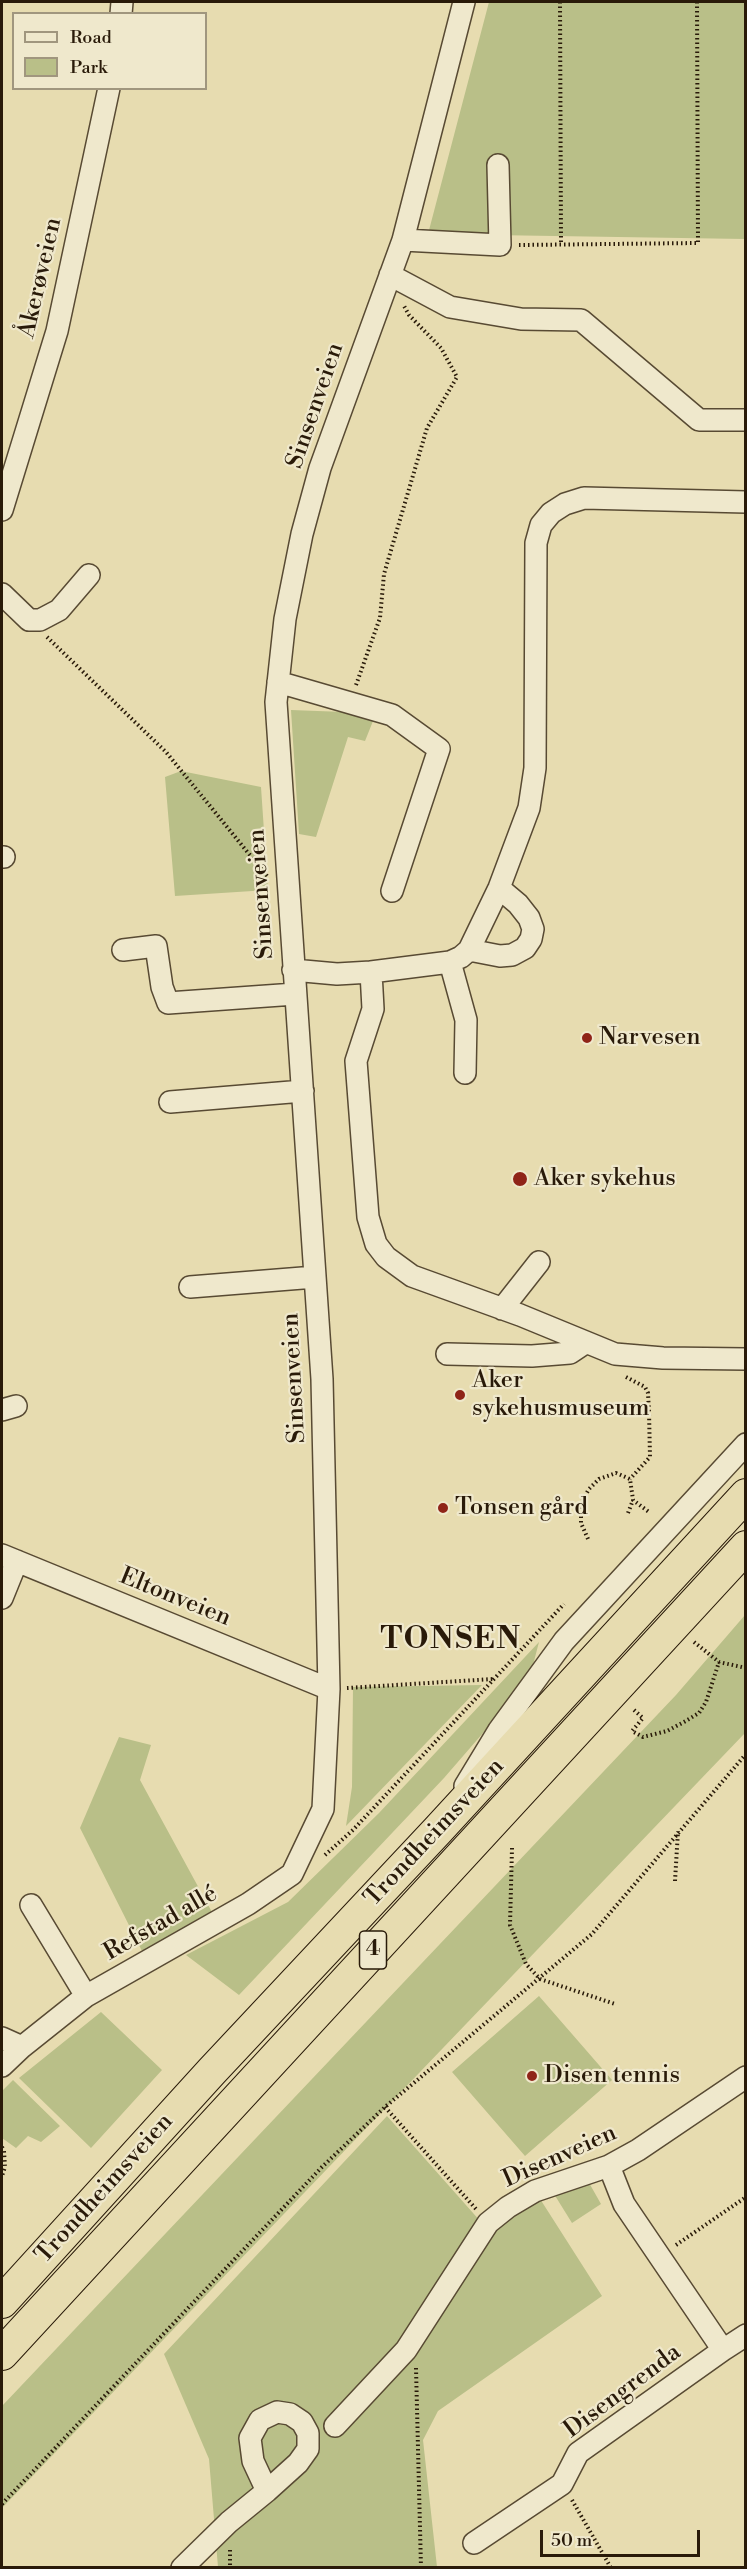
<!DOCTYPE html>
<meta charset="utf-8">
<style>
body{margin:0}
#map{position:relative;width:747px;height:2569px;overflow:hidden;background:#e7dcb0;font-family:"Libre Bodoni",serif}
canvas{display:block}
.frame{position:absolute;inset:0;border:3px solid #291a09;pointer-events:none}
.legend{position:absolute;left:12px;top:12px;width:195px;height:78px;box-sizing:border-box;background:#efe8cc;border:2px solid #a0967e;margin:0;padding:8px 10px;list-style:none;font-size:18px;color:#291a09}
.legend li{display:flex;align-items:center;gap:12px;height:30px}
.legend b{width:30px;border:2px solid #a0967e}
.scale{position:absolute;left:540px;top:2530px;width:160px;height:27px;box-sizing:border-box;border:3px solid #291a09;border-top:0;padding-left:8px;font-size:18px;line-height:21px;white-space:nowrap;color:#291a09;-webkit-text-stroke:4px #efe8cc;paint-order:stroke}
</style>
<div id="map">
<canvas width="747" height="2569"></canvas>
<div class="frame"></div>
<ul class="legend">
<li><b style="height:8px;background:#efe8cc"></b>Road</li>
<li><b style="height:16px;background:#b9bf88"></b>Park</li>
</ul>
<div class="scale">50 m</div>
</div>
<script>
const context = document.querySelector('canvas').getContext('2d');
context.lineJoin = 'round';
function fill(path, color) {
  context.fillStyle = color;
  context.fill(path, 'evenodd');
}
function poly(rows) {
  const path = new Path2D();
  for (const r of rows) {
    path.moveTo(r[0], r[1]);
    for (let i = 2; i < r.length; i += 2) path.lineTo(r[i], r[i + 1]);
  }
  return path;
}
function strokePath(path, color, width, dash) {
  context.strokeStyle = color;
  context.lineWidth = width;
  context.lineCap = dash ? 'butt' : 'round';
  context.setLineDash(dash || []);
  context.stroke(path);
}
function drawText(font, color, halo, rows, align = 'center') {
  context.font = font + ' "Libre Bodoni",serif';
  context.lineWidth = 4.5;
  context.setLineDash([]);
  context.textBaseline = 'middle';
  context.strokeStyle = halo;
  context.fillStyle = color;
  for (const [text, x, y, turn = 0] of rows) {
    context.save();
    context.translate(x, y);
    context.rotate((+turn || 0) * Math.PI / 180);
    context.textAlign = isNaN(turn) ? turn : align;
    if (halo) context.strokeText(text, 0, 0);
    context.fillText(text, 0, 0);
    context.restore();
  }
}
fill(poly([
 [489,2,745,2,745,239,428,234],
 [291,710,344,712,373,721,365,741,348,737,316,837,299,834],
 [181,771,261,787,268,890,175,896,165,777],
 [745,1615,745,1733,2,2508,2,2406,676,1695],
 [539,1642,533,1665,483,1733,444,1778,239,1995,186,1955,288,1902,379,1813],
 [482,1685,346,1826,352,1787,353,1687],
 [119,1737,151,1745,140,1780,213,1914,143,1953,80,1828],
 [539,1996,612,2080,525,2156,452,2072],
 [101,2012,162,2070,91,2148,19,2078],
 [13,2080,60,2126,41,2142,28,2136,16,2148,2,2138,2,2091],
 [387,2116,481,2222,535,2191,602,2296,438,2411,423,2440,437,2567,218,2567,209,2459,164,2354],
 [588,2181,601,2204,572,2223,554,2194]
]), '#b9bf88');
const minor = poly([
 [121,14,122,2],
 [403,240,500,245,498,165],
 [390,275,450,307,521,319,581,320,699,420,746,420],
 [2,510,57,331,109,88],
 [2,594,29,620,40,620,59,610,89,575],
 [278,682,392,715,439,749,392,891],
 [2,857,4,857],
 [123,950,156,946,162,987,168,1003,295,994],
 [469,950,500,956,512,955,525,948,531,939,533,929,529,918,518,904,499,888],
 [450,962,466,1020,465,1073],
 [293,970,337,974,371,972,373,1009,356,1061,368,1217,376,1244,386,1257,412,1276,520,1315,615,1354,663,1358,746,1359],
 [371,972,450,962,461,957,469,950,499,888,529,808,535,768,536,543,541,525,551,513,565,504,584,498,746,502],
 [170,1102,303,1091],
 [190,1287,315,1277],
 [502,1309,539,1262],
 [447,1354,532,1356,570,1353,585,1343],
 [2,1410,16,1406],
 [2,1555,329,1689],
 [2,1598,17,1561],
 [465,1786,499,1730,564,1641,746,1444],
 [31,1905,86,1996],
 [2,2038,22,2047],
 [2,2066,22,2047,86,1996,248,1904,292,1874,323,1809,329,1689,322,1379,276,702,285,619,302,534,320,468,403,240,464,2],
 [609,2166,624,2204,723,2350,746,2335],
 [335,2426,406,2350,488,2223,508,2207,535,2191,609,2166,638,2150,746,2077],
 [474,2543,562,2484,578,2453,723,2350],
 [182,2568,229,2522,267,2491,298,2463,308,2449,308,2433,302,2422,290,2414,277,2412,260,2420,250,2438,253,2461,267,2491]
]);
const highway = poly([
 [2,2302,212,2071,437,1831,746,1495],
 [2,2354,746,1547]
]);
strokePath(minor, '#584a33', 24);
strokePath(highway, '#291a09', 34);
strokePath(poly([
 [560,2,561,244],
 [519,245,698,243,697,2],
 [47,637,166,752,267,876],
 [356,685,380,618,384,574,427,428,457,377,441,348,409,315,404,306],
 [626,1377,645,1387,648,1393,649,1412,650,1457,630,1479],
 [628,1513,633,1500],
 [588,1539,581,1523,581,1503,589,1489,599,1479,616,1473,630,1479,633,1500,649,1512],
 [694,1642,719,1662,746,1668],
 [347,1688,493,1679],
 [634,1710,643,1718,632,1731,643,1737,667,1731,684,1722,699,1713,706,1702,719,1662],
 [512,1848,510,1925,526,1964,540,1979,615,2004],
 [325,1855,353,1830,564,1604],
 [675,1881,678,1831],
 [385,2107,476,2209],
 [2,2147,4,2151,5,2167,2,2176],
 [676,2245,746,2197],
 [416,2368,421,2568],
 [572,2500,611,2568],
 [2,2504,322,2167,385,2107,592,1934,746,1754],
 [230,2550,230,2568]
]), '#291a09', 4, [1.5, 3]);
strokePath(minor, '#efe8cc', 21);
strokePath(highway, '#e7dcb0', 32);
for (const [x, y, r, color] of [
 [587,1038,6,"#8f2418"],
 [520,1179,8,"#8f2418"],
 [460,1395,6,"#8f2418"],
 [443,1508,6,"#8f2418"],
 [532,2076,6,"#8f2418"]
]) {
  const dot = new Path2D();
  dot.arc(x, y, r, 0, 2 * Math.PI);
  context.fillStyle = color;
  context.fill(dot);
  strokePath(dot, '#efe8cc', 2);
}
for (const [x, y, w] of [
 [373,1950,27]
]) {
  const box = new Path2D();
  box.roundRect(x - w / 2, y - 19, w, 38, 4.5);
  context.fillStyle = '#efe8cc';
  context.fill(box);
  strokePath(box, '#291a09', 1.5);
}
drawText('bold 22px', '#291a09', null, [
 ["4",373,1950]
]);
drawText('24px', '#291a09', '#efe8cc', [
 ["Åkerøveien",41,278,-77],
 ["Sinsenveien",316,406,-71],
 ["Sinsenveien",262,894,-94],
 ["Sinsenveien",295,1378,-93],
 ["Eltonveien",175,1598,22],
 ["Trondheimsveien",435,1833,-47],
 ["Refstad allé",161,1924,-30],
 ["Disenveien",560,2157,-24],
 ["Trondheimsveien",105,2189,-48],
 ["Disengrenda",623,2392,-37]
]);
drawText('24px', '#291a09', '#efe8cc', [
 ["Narvesen",599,1038],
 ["Aker sykehus",534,1179],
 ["Aker",472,1381],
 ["sykehusmuseum",472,1409],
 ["Tonsen gård",455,1508],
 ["Disen tennis",544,2076]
], 'left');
context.letterSpacing = '1.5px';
drawText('bold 30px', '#291a09', '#efe8cc', [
 ["TONSEN",451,1641]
]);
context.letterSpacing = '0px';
</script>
